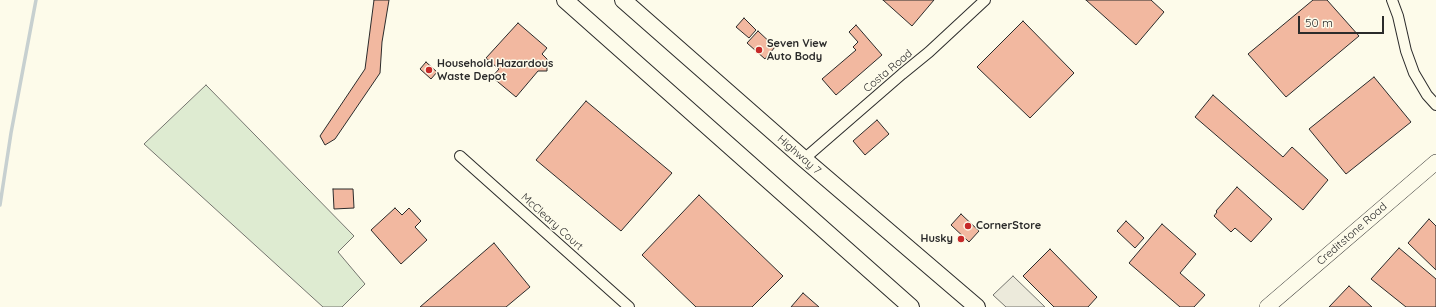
<!DOCTYPE html>
<style>
body{margin:0}
#map{position:relative;width:1436px;height:307px;overflow:hidden;background:#fdfbea;font-family:Quicksand,sans-serif}
canvas{display:block}
.scale{position:absolute;left:1298px;top:16px;width:86px;height:18px;box-sizing:border-box;border:2px solid #2b2b2b;border-top:0;padding-left:5px;font-size:12px;line-height:14px;white-space:nowrap;color:#2b2b2b;-webkit-text-stroke:3px #fdfbea;paint-order:stroke}
</style>
<div id="map">
<canvas width="1436" height="307"></canvas>
<div class="scale">50 m</div>
</div>
<script>
const context = document.querySelector('canvas').getContext('2d');
context.lineJoin = 'round';
function fill(path, color) {
  context.fillStyle = color;
  context.fill(path, 'evenodd');
}
function poly(rows) {
  const path = new Path2D();
  for (const r of rows) {
    path.moveTo(r[0], r[1]);
    for (let i = 2; i < r.length; i += 2) path.lineTo(r[i], r[i + 1]);
  }
  return path;
}
function strokePath(path, color, width, dash) {
  context.strokeStyle = color;
  context.lineWidth = width;
  context.lineCap = dash ? 'butt' : 'round';
  context.setLineDash(dash || []);
  context.stroke(path);
}
function drawText(font, color, halo, rows, align = 'center') {
  context.font = font + ' Quicksand,sans-serif';
  context.lineWidth = 3;
  context.setLineDash([]);
  context.textBaseline = 'middle';
  context.strokeStyle = halo;
  context.fillStyle = color;
  for (const [text, x, y, turn = 0] of rows) {
    context.save();
    context.translate(x, y);
    context.rotate((+turn || 0) * Math.PI / 180);
    context.textAlign = isNaN(turn) ? turn : align;
    if (halo) context.strokeText(text, 0, 0);
    context.fillText(text, 0, 0);
    context.restore();
  }
}
const green = poly([
 [206,85,354,236,338,252,365,284,342,307,323,307,144,144,206,85]
]);
fill(green, '#deebd1');
strokePath(green, '#74746e', 1);
const parking = poly([
 [1013,276,1045,307,1006,307,993,295,1013,276]
]);
fill(parking, '#eceadb');
strokePath(parking, '#74746e', 1);
strokePath(poly([
 [0,205,11,133,36,0]
]), '#c7d0d0', 3.5);
const building = poly([
 [374,0,389,0,382,42,380,73,335,139,325,145,320,136,365,69,374,0],
 [883,0,934,0,912,26,883,0],
 [1086,0,1151,0,1164,12,1136,45,1086,0],
 [1313,0,1327,0,1359,36,1286,97,1248,54,1313,0],
 [744,18,756,30,749,38,736,27,744,18],
 [1023,21,1074,73,1030,118,977,67,1023,21],
 [518,23,547,48,542,54,547,59,547,71,538,71,516,97,492,77,499,69,486,58,518,23],
 [856,25,882,55,836,95,822,79,856,50,853,47,858,42,849,32,856,25],
 [758,31,775,47,765,59,747,43,758,31],
 [426,62,437,72,431,79,420,69,426,62],
 [1374,77,1411,122,1346,174,1309,129,1374,77],
 [1213,95,1283,157,1292,147,1328,180,1303,210,1195,117,1213,95],
 [586,101,672,173,621,231,536,160,586,101],
 [877,120,889,134,865,155,853,141,877,120],
 [1237,187,1272,219,1251,242,1235,228,1231,232,1214,216,1217,212,1216,211,1237,187],
 [333,189,353,189,354,208,334,209,333,189],
 [699,195,783,276,752,307,696,307,642,255,699,195],
 [395,208,402,215,409,208,421,221,415,227,427,240,401,264,371,230,395,208],
 [961,214,979,231,969,242,951,225,961,214],
 [1429,219,1436,226,1436,270,1408,243,1429,219],
 [1126,221,1144,238,1135,248,1117,231,1126,221],
 [1162,224,1196,254,1180,273,1205,295,1194,307,1180,307,1129,263,1162,224],
 [494,243,530,287,506,307,420,307,494,243],
 [1399,248,1436,279,1436,307,1406,307,1371,279,1399,248],
 [1050,249,1097,297,1088,307,1054,307,1023,276,1050,249],
 [1349,286,1372,307,1329,307,1349,286],
 [803,293,819,307,791,307,803,293]
]);
fill(building, '#f2b8a0');
strokePath(building, '#2b2b2b', 1);
const street = poly([
 [1392,0,1398,16,1406,51,1414,73,1427,95,1436,105],
 [460,156,629,307],
 [804,159,902,74,929,52,985,0]
]);
const secondary = poly([
 [1267,307,1436,162]
]);
const primary = poly([
 [565,0,911,307],
 [623,0,804,159,977,307]
]);
strokePath(street, '#2b2b2b', 12);
strokePath(secondary, '#2b2b2b', 16);
strokePath(primary, '#2b2b2b', 18);
strokePath(street, '#fdfbea', 10);
strokePath(secondary, '#fdfbea', 15);
strokePath(primary, '#fdfbea', 16);
for (const [x, y, r, color] of [
 [759,50,4,"#c62828"],
 [429,70,4,"#c62828"],
 [968,226,4,"#c62828"],
 [961,239,4,"#c62828"]
]) {
  const dot = new Path2D();
  dot.arc(x, y, r, 0, 2 * Math.PI);
  context.fillStyle = color;
  context.fill(dot);
  strokePath(dot, '#fdfbea', 1.5);
}
drawText('bold 11px', '#2b2b2b', '#fdfbea', [
 ["Seven View",767,44],
 ["Auto Body",767,57],
 ["Household Hazardous",437,64],
 ["Waste Depot",437,77],
 ["CornerStore",976,226],
 ["Husky",953,239,"right"]
], 'left');
drawText('11px', '#2b2b2b', '#fdfbea', [
 ["Costa Road",888,71,-40],
 ["Highway 7",799,155,41],
 ["McCleary Court",552,222,42],
 ["Creditstone Road",1352,234,-41]
]);
</script>
